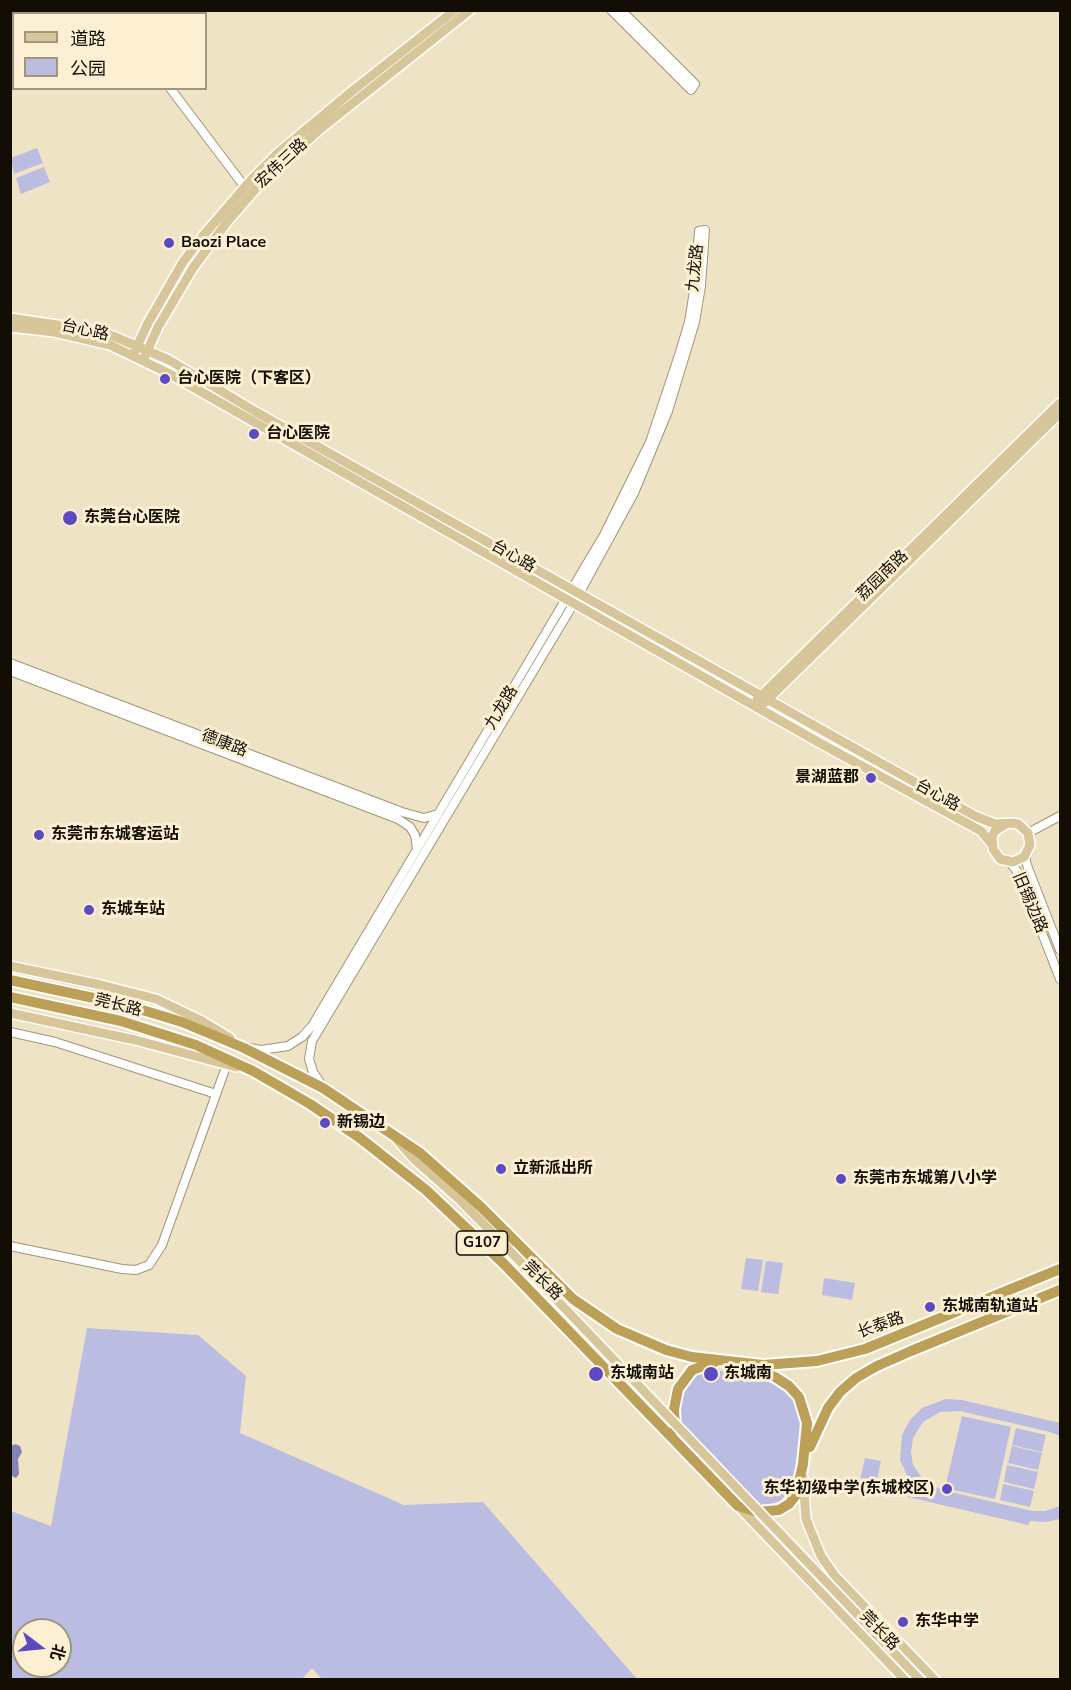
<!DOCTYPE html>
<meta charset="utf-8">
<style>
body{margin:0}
#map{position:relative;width:1071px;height:1690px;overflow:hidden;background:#efe3c5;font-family:"Nunito Sans","Noto Sans SC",sans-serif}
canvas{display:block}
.frame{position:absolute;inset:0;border:12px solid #120e04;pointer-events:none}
.legend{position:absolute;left:12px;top:12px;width:195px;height:78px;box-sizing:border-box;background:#fdf0d2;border:2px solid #9f9680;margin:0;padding:8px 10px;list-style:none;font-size:18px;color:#120e04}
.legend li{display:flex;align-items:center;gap:12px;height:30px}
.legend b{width:30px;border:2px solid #9f9680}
.north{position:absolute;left:12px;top:1618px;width:60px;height:60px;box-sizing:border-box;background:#fdf0d2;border:2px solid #9f9680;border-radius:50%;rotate:106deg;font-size:16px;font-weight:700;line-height:24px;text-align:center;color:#120e04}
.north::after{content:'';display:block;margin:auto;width:21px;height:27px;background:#5b4ac2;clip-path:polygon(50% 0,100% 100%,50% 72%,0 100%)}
</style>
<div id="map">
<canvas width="1071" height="1690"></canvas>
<div class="frame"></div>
<ul class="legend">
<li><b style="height:8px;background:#d7c69a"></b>道路</li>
<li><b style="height:16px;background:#bbbce2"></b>公园</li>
</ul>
<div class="north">北</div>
</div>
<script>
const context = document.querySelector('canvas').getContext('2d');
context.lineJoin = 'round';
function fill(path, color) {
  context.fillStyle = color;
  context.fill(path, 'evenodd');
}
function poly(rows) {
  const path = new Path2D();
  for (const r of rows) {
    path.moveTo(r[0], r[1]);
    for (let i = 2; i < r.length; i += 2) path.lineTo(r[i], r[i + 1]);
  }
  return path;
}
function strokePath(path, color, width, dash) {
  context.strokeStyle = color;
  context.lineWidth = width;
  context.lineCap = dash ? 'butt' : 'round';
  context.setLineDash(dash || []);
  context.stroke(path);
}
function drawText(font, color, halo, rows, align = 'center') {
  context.font = font + ' "Nunito Sans","Noto Sans SC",sans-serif';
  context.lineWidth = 6;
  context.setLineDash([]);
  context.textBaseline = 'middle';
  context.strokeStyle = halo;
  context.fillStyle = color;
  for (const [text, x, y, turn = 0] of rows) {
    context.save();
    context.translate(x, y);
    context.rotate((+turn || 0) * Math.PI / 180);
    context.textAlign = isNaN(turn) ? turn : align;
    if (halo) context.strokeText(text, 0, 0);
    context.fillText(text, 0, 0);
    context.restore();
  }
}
fill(poly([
 [37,148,43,163,14,174,11,158],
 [44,167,50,182,21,194,16,178],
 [746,1258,763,1260,758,1291,741,1289],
 [766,1261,783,1263,778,1294,761,1292],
 [824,1278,855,1283,852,1300,822,1295],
 [87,1328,198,1335,246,1376,240,1433,404,1505,483,1502,637,1679,323,1680,312,1668,301,1680,11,1679,11,1511,51,1526],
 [24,1630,60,1630,60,1666,24,1666],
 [698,1370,747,1372,766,1375,786,1388,797,1407,802,1422,792,1488,780,1501,768,1505,749,1506,735,1497,686,1449,679,1435,681,1397,688,1381],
 [946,1399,962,1400,1060,1423,1060,1436,1050,1432,960,1411,940,1412,923,1422,913,1438,911,1452,913,1465,924,1481,942,1490,1032,1511,1045,1511,1060,1506,1060,1519,1046,1522,1030,1521,1028,1525,908,1497,911,1483,900,1460,902,1435,910,1420,922,1408],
 [962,1416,1011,1427,995,1499,945,1488],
 [1016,1428,1046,1435,1042,1452,1012,1445],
 [1012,1446,1042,1453,1038,1470,1008,1463],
 [865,1458,881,1461,874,1493,858,1489],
 [1007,1465,1038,1472,1034,1489,1004,1482],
 [1003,1484,1034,1491,1030,1507,1000,1500]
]), '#bbbce2');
fill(poly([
 [15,1444,20,1446,22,1452,18,1459,19,1474,16,1478,10,1475,11,1446]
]), '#8383b5');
const minor = poly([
 [111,10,113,14],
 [611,10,691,90,695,84,621,10],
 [170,88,247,190],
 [10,663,402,812,424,818,438,814],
 [10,671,398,819,410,827,415,835,417,849],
 [1028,833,1060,816],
 [1026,854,1026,861,1028,868,1060,950],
 [1010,862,1019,874,1060,979],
 [10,1032,55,1042,216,1094],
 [249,1048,261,1050,288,1046,302,1037,312,1026,604,535,650,442,680,352,689,322,695,285,699,231,705,230,701,286,695,322,668,411,634,493,574,603,312,1041,309,1059,313,1072,323,1087],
 [10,1246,122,1269,136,1270,149,1265,162,1245,227,1064]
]);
const major = poly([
 [10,318,91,330,113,336,169,360,256,412,975,816,995,824,1012,823,1018,824,1028,833,1030,845,1024,857,1013,862,1000,859,993,849,992,837,995,831,1006,824],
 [10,327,54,332,110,345,168,373,818,742,981,831,991,843],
 [135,351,148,323,183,262,202,237,252,179,278,153,351,92,455,10],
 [145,356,158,327,193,268,227,222,259,185,319,130,470,10],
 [757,700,1060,403],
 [763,704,1060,413],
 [10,966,101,985,156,999,202,1021,230,1038],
 [10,1013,135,1040,236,1067],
 [398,1141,415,1160,460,1200,509,1250],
 [803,1478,806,1519,821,1556,835,1576,935,1680],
 [738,1506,905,1680]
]);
const highway = poly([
 [10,980,126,1005,182,1022,244,1048,323,1088,420,1153,481,1207,573,1299,617,1329,666,1350,692,1357,763,1365,817,1361,865,1349,1060,1269],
 [10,997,121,1021,196,1045,253,1071,310,1104,360,1138,426,1190,504,1264,738,1506,758,1512,779,1510,789,1504,796,1495,803,1464,807,1423,799,1397,789,1386,775,1377,752,1367],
 [675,1429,674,1409,678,1389,692,1370,715,1362],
 [810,1447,828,1408,840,1392,856,1378,877,1366,911,1351,1060,1290]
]);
strokePath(minor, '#a09579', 10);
strokePath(major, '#fff', 12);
strokePath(highway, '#fff', 14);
strokePath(minor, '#fff', 8);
strokePath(major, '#d7c69a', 9);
strokePath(highway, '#bca057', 10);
const majorBridge = poly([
 [509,1250,920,1680]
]);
strokePath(majorBridge, '#fff', 12, []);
strokePath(majorBridge, '#d7c69a', 9);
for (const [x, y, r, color] of [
 [169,243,6,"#5b4ac2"],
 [165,379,6,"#5b4ac2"],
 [254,434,6,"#5b4ac2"],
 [70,518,8,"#5b4ac2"],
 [871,778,6,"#5b4ac2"],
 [39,835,6,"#5b4ac2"],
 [89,910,6,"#5b4ac2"],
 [325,1123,6,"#5b4ac2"],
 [501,1169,6,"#5b4ac2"],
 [841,1179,6,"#5b4ac2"],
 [930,1307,6,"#5b4ac2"],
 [596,1374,8,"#5b4ac2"],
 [711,1374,8,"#5b4ac2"],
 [947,1489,6,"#5b4ac2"],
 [903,1622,6,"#5b4ac2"]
]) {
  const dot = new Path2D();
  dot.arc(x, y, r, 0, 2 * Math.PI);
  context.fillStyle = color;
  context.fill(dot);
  strokePath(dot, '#fdf0d2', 2);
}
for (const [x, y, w] of [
 [482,1243,51]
]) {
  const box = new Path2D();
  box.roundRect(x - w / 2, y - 12, w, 24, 4.5);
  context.fillStyle = '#fdf0d2';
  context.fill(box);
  strokePath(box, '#120e04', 1.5);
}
drawText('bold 15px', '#120e04', null, [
 ["G107",482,1243]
]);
drawText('16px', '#120e04', '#fdf0d2', [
 ["宏伟三路",282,164,-43],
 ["九龙路",696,268,-84],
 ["台心路",85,331,12],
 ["台心路",513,557,30],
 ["荔园南路",883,576,-44],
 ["九龙路",502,708,-59],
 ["德康路",224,744,21],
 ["台心路",937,796,29],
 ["旧锡边路",1029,903,67],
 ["莞长路",118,1006,14],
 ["莞长路",542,1281,45],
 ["长泰路",881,1326,-20],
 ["莞长路",879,1631,46]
]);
drawText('bold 16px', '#120e04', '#fdf0d2', [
 ["Baozi Place",181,243],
 ["台心医院（下客区）",177,379],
 ["台心医院",266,434],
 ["东莞台心医院",84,518],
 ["景湖蓝郡",859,778,"right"],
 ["东莞市东城客运站",51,835],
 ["东城车站",101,910],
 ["新锡边",337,1123],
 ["立新派出所",513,1169],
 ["东莞市东城第八小学",853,1179],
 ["东城南轨道站",942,1307],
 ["东城南站",610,1374],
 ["东城南",724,1374],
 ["东华初级中学(东城校区)",935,1489,"right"],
 ["东华中学",915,1622]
], 'left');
</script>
